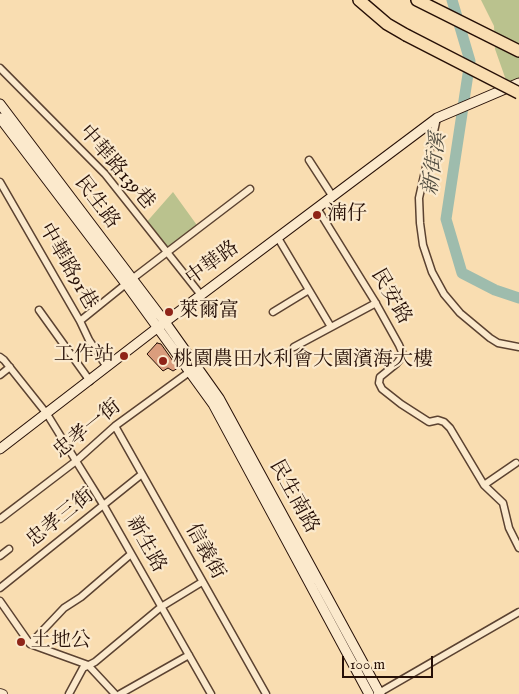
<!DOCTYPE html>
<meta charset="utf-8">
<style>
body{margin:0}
#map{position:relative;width:519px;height:694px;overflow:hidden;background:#f9ddb1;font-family:"IM FELL English",serif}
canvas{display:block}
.scale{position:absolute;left:342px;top:656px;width:91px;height:22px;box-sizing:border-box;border:2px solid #260f06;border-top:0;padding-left:6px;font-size:15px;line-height:18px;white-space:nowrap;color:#260f06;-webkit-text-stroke:4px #fbe9cc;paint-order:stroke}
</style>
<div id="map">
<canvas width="519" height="694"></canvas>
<div class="scale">100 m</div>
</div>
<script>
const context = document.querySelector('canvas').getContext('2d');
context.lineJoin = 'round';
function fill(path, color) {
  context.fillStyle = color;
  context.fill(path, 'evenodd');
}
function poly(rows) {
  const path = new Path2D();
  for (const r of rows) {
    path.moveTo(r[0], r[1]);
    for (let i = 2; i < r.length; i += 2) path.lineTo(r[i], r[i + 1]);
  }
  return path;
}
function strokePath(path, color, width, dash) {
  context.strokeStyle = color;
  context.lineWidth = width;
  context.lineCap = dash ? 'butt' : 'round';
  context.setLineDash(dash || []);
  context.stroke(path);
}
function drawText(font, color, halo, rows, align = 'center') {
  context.font = font + ' "IM FELL English","Noto Serif TC",serif';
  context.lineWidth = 4.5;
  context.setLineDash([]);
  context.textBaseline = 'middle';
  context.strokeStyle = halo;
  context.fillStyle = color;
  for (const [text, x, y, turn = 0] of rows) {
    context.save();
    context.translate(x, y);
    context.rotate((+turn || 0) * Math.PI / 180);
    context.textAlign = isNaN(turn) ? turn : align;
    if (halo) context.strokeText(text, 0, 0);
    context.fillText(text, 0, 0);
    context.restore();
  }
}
fill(poly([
 [481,0,519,0,519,78,507,83,495,49,494,26],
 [173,192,199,228,166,253,144,225]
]), '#bac28e');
strokePath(poly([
 [452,0,470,61,446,219,462,273,495,290,519,298]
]), '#9ebcad', 11);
const building = poly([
 [157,343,161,344,178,368,173,371,168,368,163,371,147,354,157,343]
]);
fill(building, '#da9d7d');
strokePath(building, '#260f06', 1);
const minor = poly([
 [0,68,105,174,201,295],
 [437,118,419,198,420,223,423,245,432,272,444,294,460,313,490,338,498,343,519,347],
 [309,160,333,197],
 [0,182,80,321,89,340,107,367],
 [317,208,374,300,399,345,402,352,401,358,396,364,380,377,379,383,382,389,401,404,429,422,438,420,444,422,450,428,484,485,503,503,509,528,519,548],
 [278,238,331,327],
 [39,310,90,381],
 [273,312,309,290],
 [80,321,132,279,250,189],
 [294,347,376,303],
 [0,357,4,360,47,414,76,461,104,506,211,694],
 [0,375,10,367],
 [115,426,266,694],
 [484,485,516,463],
 [0,519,76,461,115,426,192,370],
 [0,556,9,549],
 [0,588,142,474],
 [0,601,30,644,88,665,115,694],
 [30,644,64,608,81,597,131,554],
 [69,694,83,668,95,662,161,607,202,582],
 [120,694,189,655],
 [377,694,519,612]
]);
const tertiary = poly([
 [0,693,3,694]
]);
const secondary = poly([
 [0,104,165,322,219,398,380,694],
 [0,118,126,284,213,404,369,694],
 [0,449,157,328,437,118,519,83]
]);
const motorway = poly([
 [359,0,387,24,406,35],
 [417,0,519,51]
]);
strokePath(minor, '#5b4231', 9);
strokePath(tertiary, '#5b4231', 10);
strokePath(secondary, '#260f06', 11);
strokePath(motorway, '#260f06', 14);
strokePath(minor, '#fbe9cc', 6);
strokePath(tertiary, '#fbe9cc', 8);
strokePath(secondary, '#fbe9cc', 9);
strokePath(motorway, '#f9ddb1', 11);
const motorwayBridge = poly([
 [406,35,519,93]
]);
strokePath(motorwayBridge, '#260f06', 14, []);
strokePath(motorwayBridge, '#f9ddb1', 11);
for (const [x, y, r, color] of [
 [317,215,5,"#8f2418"],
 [169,312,5,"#8f2418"],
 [124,356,5,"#8f2418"],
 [163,361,5,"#8f2418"],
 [21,642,5,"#8f2418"]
]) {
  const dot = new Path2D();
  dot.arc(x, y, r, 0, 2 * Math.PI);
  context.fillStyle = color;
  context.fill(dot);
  strokePath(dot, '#fbe9cc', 2);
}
drawText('20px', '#260f06', '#fbe9cc', [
 ["中華路139巷",116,168,49],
 ["民生路",96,203,53],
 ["中華路",213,264,-36],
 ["中華路91巷",67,267,60],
 ["民安路",390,297,60],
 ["忠孝一街",88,430,-39],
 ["民生南路",293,497,61],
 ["忠孝三街",61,519,-39],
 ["新生路",145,545,61],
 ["信義街",204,552,61]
]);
drawText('20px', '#260f06', '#fbe9cc', [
 ["湳仔",327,215],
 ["萊爾富",179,312],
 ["工作站",114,356,"right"],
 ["桃園農田水利會大園濱海大樓",173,361],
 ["土地公",31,642]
], 'left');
drawText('italic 21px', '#504c40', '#fbe9cc', [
 ["新街溪",436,164,-82]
]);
</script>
